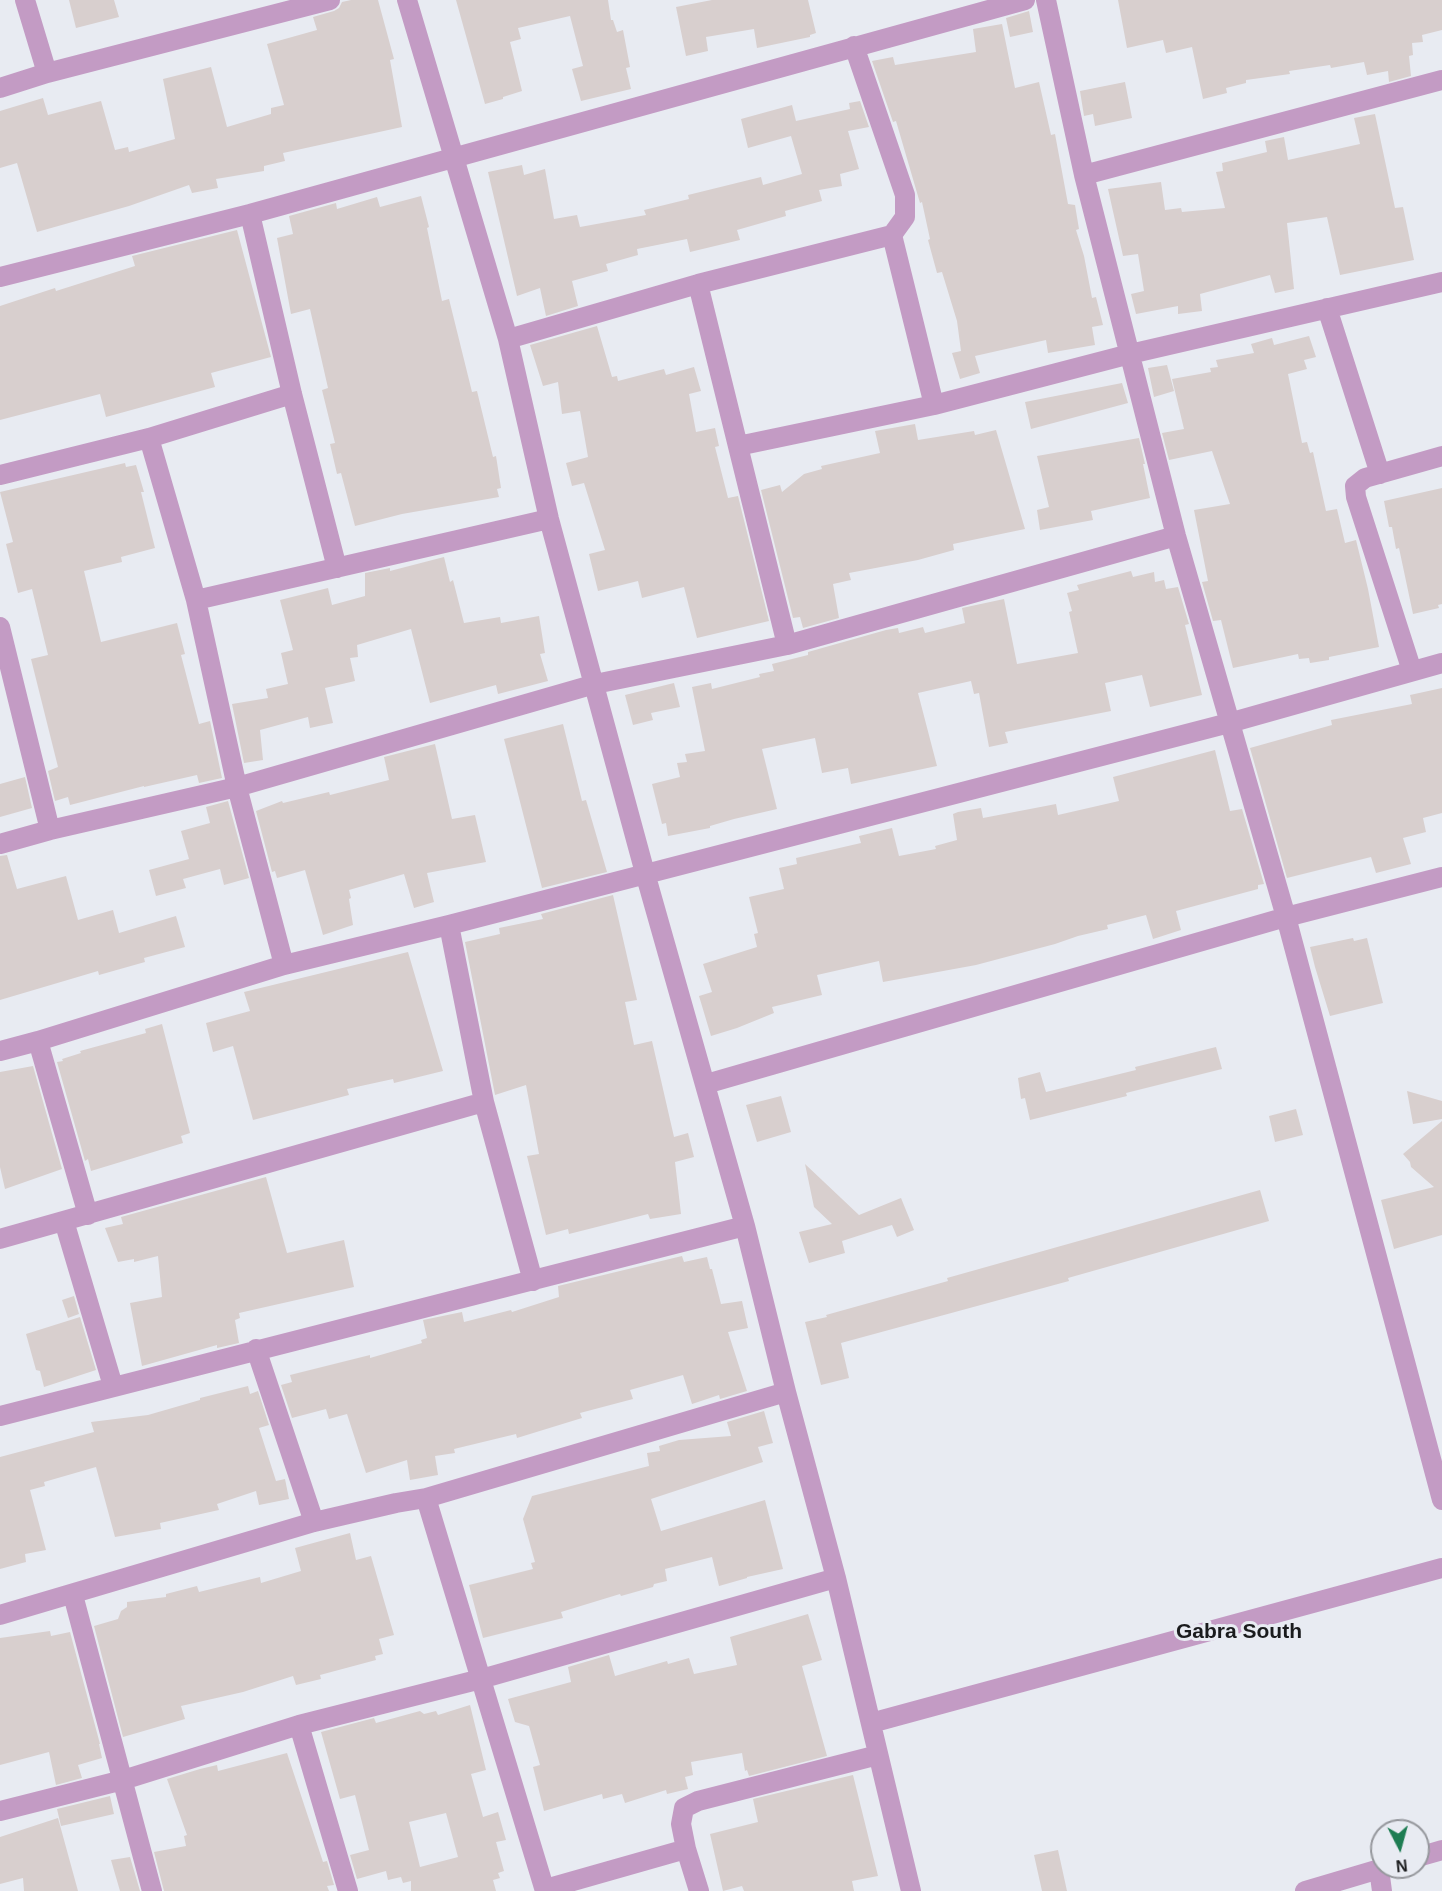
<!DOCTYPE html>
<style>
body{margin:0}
#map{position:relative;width:1442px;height:1891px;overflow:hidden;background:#e8ebf2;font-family:Arial,sans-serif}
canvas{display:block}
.north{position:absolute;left:1370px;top:1819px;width:60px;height:60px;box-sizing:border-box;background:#e8ebf2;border:2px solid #96989d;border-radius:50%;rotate:174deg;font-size:16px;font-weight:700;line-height:24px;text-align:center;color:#1a1b1d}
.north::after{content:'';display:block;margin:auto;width:21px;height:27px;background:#1e7d53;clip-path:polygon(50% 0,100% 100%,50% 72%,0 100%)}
</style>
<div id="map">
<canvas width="1442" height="1891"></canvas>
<div class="north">N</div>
</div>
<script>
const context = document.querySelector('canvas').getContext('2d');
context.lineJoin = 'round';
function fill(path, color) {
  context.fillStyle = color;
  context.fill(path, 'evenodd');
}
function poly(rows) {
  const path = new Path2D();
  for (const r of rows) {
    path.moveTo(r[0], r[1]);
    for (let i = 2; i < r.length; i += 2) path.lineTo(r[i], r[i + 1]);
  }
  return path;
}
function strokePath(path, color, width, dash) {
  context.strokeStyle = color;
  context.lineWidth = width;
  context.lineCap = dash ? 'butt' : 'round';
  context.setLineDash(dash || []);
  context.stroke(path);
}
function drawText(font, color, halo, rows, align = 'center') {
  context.font = font + ' Arial,sans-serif';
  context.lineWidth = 6;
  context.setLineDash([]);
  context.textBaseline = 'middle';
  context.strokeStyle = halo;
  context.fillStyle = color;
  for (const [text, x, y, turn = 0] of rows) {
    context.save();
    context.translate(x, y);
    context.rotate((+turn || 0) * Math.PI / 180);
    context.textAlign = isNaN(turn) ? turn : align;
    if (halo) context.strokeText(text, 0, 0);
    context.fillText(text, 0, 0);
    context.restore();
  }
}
fill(poly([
 [69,0,114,0,119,17,76,28],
 [351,0,378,0,394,59,390,60,402,127,283,153,285,161,264,166,264,171,216,179,218,188,192,193,189,185,129,206,37,232,17,163,0,168,0,111,43,98,48,115,101,101,115,150,128,147,129,152,175,139,163,79,211,67,227,127,271,114,271,108,284,105,267,44,317,30,313,17,334,11,339,8,342,2],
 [456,0,608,0,611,20,613,20,617,32,623,30,630,67,626,68,631,89,581,101,572,69,583,66,570,16,518,28,521,39,510,42,522,91,503,97,503,99,485,104],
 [712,0,808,0,816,33,810,35,810,37,757,48,754,29,706,37,708,51,686,56,676,7],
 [1118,0,1442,0,1442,30,1422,35,1423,42,1412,43,1413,55,1409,56,1411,76,1389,82,1388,71,1367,75,1364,62,1331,68,1330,65,1289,71,1290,74,1246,80,1246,83,1226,88,1227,93,1203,99,1192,47,1166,53,1163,40,1127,48],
 [1029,11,1033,32,1010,37,1006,18],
 [1002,24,1015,88,1039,82,1051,135,1055,134,1068,204,1075,205,1079,229,1076,230,1084,256,1092,298,1096,297,1103,325,1092,327,1095,345,1048,353,1046,340,975,356,980,373,960,379,952,353,961,351,957,321,942,272,937,273,928,240,930,239,922,202,920,203,896,121,893,122,872,61,893,57,895,65,976,52,973,29],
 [1125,82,1132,118,1095,126,1093,114,1084,116,1080,91],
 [860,101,869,127,848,131,859,169,840,174,842,186,819,190,822,201,785,211,786,216,737,230,740,240,690,252,687,239,637,249,638,255,606,264,608,271,572,281,578,306,546,316,540,288,517,296,488,172,522,165,524,175,545,169,554,219,577,215,580,227,646,215,644,210,689,199,688,195,761,177,763,185,802,174,791,136,748,148,741,119,792,105,796,121,850,109,849,103],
 [1375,114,1395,208,1403,207,1414,260,1340,275,1327,217,1287,223,1294,289,1275,293,1270,275,1200,294,1202,311,1178,314,1178,306,1136,314,1131,294,1144,291,1138,254,1123,256,1108,189,1161,182,1165,210,1181,208,1182,212,1225,208,1216,172,1223,171,1222,163,1267,152,1265,141,1284,137,1288,160,1360,144,1354,118],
 [421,196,429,227,427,228,442,301,449,299,472,392,477,391,493,457,496,456,501,488,497,489,499,497,402,514,355,526,341,473,337,474,330,444,335,443,322,390,328,388,310,309,291,314,277,238,293,234,289,216,336,203,337,209,377,197,380,207],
 [237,230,271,357,211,373,215,387,106,417,100,394,0,420,0,306,55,288,56,291,135,266,132,256],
 [597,326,612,377,617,376,618,381,664,369,666,375,694,367,701,391,689,394,696,432,715,428,719,446,715,447,728,498,738,496,769,621,697,638,684,587,642,598,638,581,598,591,589,554,605,550,584,483,572,486,566,463,588,457,580,411,562,414,558,382,543,386,530,345],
 [1309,336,1316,357,1304,360,1307,369,1288,374,1302,443,1307,442,1310,453,1313,452,1326,511,1337,509,1345,543,1356,540,1368,589,1379,647,1329,657,1329,660,1310,663,1309,658,1299,659,1298,654,1233,668,1221,620,1213,621,1202,582,1208,581,1194,510,1230,504,1212,451,1169,460,1162,433,1184,429,1172,379,1211,372,1210,368,1218,367,1216,360,1254,353,1251,344,1272,338,1274,345],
 [1167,365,1174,391,1154,397,1148,368],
 [1122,383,1128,403,1031,429,1025,402],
 [915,424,918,440,974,431,975,435,996,430,1025,529,953,544,954,550,918,560,849,573,851,580,833,584,839,618,803,628,800,617,793,618,761,490,780,485,782,492,804,474,822,469,821,466,880,453,875,431],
 [1139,438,1145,464,1143,464,1150,498,1091,511,1093,520,1040,530,1037,510,1049,507,1037,456],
 [125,463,126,467,136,465,144,492,141,492,155,548,121,557,122,562,84,571,101,642,177,623,185,654,181,655,199,724,210,721,222,778,199,783,197,775,144,787,144,786,70,805,68,797,55,801,48,771,58,767,31,659,48,655,32,589,18,593,6,544,13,542,0,492],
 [1442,488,1442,604,1438,605,1439,608,1413,614,1399,548,1396,549,1392,527,1389,527,1384,501],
 [444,557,450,582,453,580,464,623,500,617,501,623,539,616,545,653,540,654,548,681,498,694,496,685,430,703,411,629,357,645,358,657,350,658,355,681,325,688,333,723,310,728,308,717,260,730,263,760,244,763,232,704,268,698,266,689,288,684,281,653,293,650,280,600,328,588,332,605,365,596,365,573,390,568,390,571],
 [1131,571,1133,577,1154,572,1155,582,1164,580,1166,589,1178,587,1189,624,1185,625,1202,695,1150,707,1142,675,1105,683,1111,711,1005,732,1008,743,989,747,979,693,974,694,971,681,918,693,937,766,851,784,848,768,822,773,815,738,762,749,777,809,734,819,710,826,710,828,668,836,666,823,662,824,652,784,680,777,677,763,687,762,685,754,705,751,692,687,711,683,712,689,760,677,759,674,774,671,772,664,808,655,808,652,886,630,898,628,899,633,923,627,925,633,965,623,962,608,1004,599,1017,664,1078,653,1069,612,1072,611,1067,593,1079,590,1077,585],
 [674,683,680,707,651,713,653,720,633,725,625,695],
 [1442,688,1442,813,1423,818,1426,832,1403,838,1411,864,1376,873,1371,857,1287,878,1250,748,1332,725,1331,720,1412,704,1410,695],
 [563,724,582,801,586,800,607,872,542,888,504,739],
 [435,744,452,819,475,815,486,862,427,873,434,902,414,908,404,874,349,890,351,898,349,899,353,925,323,935,305,870,277,878,275,871,272,872,256,811,282,801,283,803,329,792,330,795,389,780,384,757],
 [1215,750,1230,811,1242,809,1264,884,1258,885,1258,889,1176,911,1181,930,1153,939,1146,915,1107,925,1108,929,1078,936,1055,944,976,965,883,982,879,961,817,975,822,995,772,1007,774,1013,737,1028,711,1036,699,996,712,992,703,964,757,947,754,934,758,933,749,897,784,889,779,868,797,864,796,858,861,843,859,836,892,828,899,856,936,849,935,846,957,840,953,814,958,812,981,808,983,818,1056,804,1058,815,1119,801,1113,777],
 [25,777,32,808,0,817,0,784],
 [228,801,249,878,224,885,220,869,183,879,186,888,156,896,149,870,189,859,181,831,210,823,206,807],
 [7,855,17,889,66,876,78,920,113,910,119,933,176,916,185,947,144,958,145,962,99,975,98,971,0,1000,0,856],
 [613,895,637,1000,625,1002,634,1045,652,1041,674,1137,688,1133,694,1157,675,1162,681,1214,650,1219,648,1214,569,1234,568,1229,546,1235,527,1156,539,1154,526,1085,495,1095,465,942,500,934,499,928,543,919,541,914],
 [1353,938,1354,941,1367,938,1383,1003,1330,1016,1315,967,1310,947],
 [408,952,443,1071,394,1083,393,1079,347,1089,349,1095,253,1120,233,1046,213,1052,206,1023,250,1011,244,992],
 [162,1024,190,1133,181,1136,183,1143,91,1171,88,1159,85,1161,57,1062,63,1061,62,1059,81,1053,80,1051,146,1033,145,1029],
 [1216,1047,1222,1069,1126,1093,1127,1096,1030,1120,1025,1098,1021,1099,1018,1078,1040,1072,1046,1092,1136,1070,1135,1067],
 [33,1066,62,1169,5,1189,0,1167,0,1072],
 [1407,1091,1442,1101,1442,1119,1413,1124],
 [781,1096,791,1132,757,1142,746,1105],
 [1296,1109,1303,1135,1275,1142,1269,1116],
 [1442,1121,1442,1235,1394,1249,1381,1200,1434,1187,1411,1167,1410,1162,1403,1154],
 [805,1164,859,1215,901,1198,914,1230,897,1237,892,1225,842,1241,845,1253,809,1263,799,1232,832,1224,814,1207],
 [266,1177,287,1253,344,1240,354,1287,239,1313,240,1318,235,1320,239,1343,217,1348,217,1345,142,1366,130,1303,162,1297,158,1256,134,1262,134,1259,118,1262,105,1228,123,1224,121,1217],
 [1260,1190,1269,1221,1068,1278,1069,1281,841,1343,849,1378,821,1385,805,1322,827,1317,826,1315,948,1281,947,1278],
 [682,1256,684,1262,707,1257,710,1269,712,1269,721,1304,742,1301,748,1328,728,1332,747,1391,720,1399,719,1395,692,1404,683,1375,630,1390,633,1399,580,1413,582,1418,517,1438,516,1434,454,1449,455,1453,435,1456,438,1475,410,1480,407,1460,366,1473,347,1414,329,1419,326,1409,292,1418,281,1385,292,1382,290,1375,370,1355,370,1358,422,1343,421,1340,427,1338,423,1320,462,1312,464,1322,511,1310,512,1312,559,1297,558,1286],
 [74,1296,79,1314,68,1318,62,1300],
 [80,1317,96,1370,44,1387,40,1371,36,1370,26,1334],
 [248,1386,250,1394,258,1391,269,1425,259,1428,276,1481,285,1479,289,1499,259,1505,256,1491,217,1504,219,1510,160,1523,161,1529,115,1537,96,1467,44,1482,45,1486,30,1490,46,1550,25,1554,26,1562,0,1569,0,1457,94,1432,91,1422,148,1415,200,1400,200,1398],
 [764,1411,773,1443,758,1447,763,1462,651,1499,661,1531,765,1500,783,1569,747,1577,747,1578,719,1586,712,1557,665,1569,667,1581,654,1584,653,1587,621,1596,620,1594,561,1612,563,1618,483,1638,469,1585,533,1569,531,1563,535,1562,523,1519,532,1496,649,1466,647,1453,660,1451,659,1446,679,1440,731,1436,727,1422],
 [350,1533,356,1560,371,1556,394,1635,379,1639,383,1654,375,1656,376,1660,320,1675,321,1679,296,1685,293,1676,243,1692,181,1706,185,1719,123,1737,94,1626,118,1619,121,1611,127,1607,127,1602,166,1597,166,1594,197,1586,199,1592,260,1577,261,1583,301,1571,295,1548],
 [808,1614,822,1660,802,1666,827,1756,749,1776,747,1770,745,1771,742,1753,691,1762,693,1775,685,1777,688,1789,667,1794,666,1790,625,1803,622,1794,603,1799,602,1794,544,1811,533,1767,540,1765,529,1726,515,1722,508,1699,571,1682,568,1667,609,1655,615,1676,667,1661,668,1664,689,1658,694,1674,737,1665,730,1637],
 [50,1631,51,1636,70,1632,100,1744,99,1744,102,1758,78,1765,82,1778,56,1785,49,1752,0,1765,0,1638],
 [470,1705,486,1770,471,1774,483,1817,498,1812,506,1840,496,1842,504,1871,498,1873,500,1878,493,1880,496,1891,411,1891,411,1881,403,1883,401,1877,388,1880,386,1871,357,1879,350,1855,369,1850,355,1795,340,1799,321,1732,374,1718,376,1723,420,1711,424,1714,436,1711,438,1715],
 [446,1813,458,1857,420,1867,409,1822],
 [287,1753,323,1862,327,1861,334,1885,327,1886,329,1891,164,1891,154,1852,186,1846,184,1836,187,1835,167,1779,200,1769,217,1765,218,1771],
 [853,1775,878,1876,852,1881,854,1891,744,1891,742,1886,723,1891,710,1834,758,1822,753,1799],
 [110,1796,114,1814,61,1826,57,1809],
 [58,1818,78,1891,24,1891,23,1878,0,1884,0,1837],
 [1058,1850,1067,1891,1042,1891,1034,1855],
 [130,1857,140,1891,120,1891,111,1860]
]), '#d8cfce');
strokePath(poly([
 [25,0,47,73],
 [407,0,508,339,549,519,645,873,745,1226,786,1392,836,1578,911,1891],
 [1046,0,1084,175,1176,536,1286,917,1442,1500],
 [0,88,47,73,330,0],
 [1084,175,1442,80],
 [250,214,292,394,337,568],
 [892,235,934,405],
 [0,277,250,214,1025,0],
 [698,284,787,645],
 [1327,308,1380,474],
 [508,339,698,284,892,235,905,217,905,195,854,46],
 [149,438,196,600,237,787,284,965],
 [738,446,934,405,1130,354,1442,282],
 [0,475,149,438,292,394],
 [196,600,549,519],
 [0,627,50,830],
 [1412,671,1356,497,1355,486,1365,478,1442,456],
 [0,844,50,830,237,787,595,684,787,645,1176,536],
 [449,925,484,1102,533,1281],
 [38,1041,88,1215],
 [0,1051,38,1041,284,965,449,925,1229,723,1442,663],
 [706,1084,1286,917,1442,877],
 [64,1221,113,1386],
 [0,1239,484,1102],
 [256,1349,314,1522],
 [0,1416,745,1226],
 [426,1498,545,1891],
 [73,1595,152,1891],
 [0,1615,314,1522,396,1503,426,1498,786,1392],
 [871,1723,1442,1568],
 [299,1725,348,1891],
 [0,1811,123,1780,299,1725,481,1679,836,1578],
 [1418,1857,1442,1850],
 [1379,1869,1382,1891],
 [545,1889,686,1849],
 [699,1891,686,1849,681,1824,684,1808,698,1801,878,1755],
 [1305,1891,1386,1867]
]), '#c39bc4', 20);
drawText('bold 21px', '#1a1b1d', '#e8ebf2', [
 ["Gabra South",1239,1632]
]);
</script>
